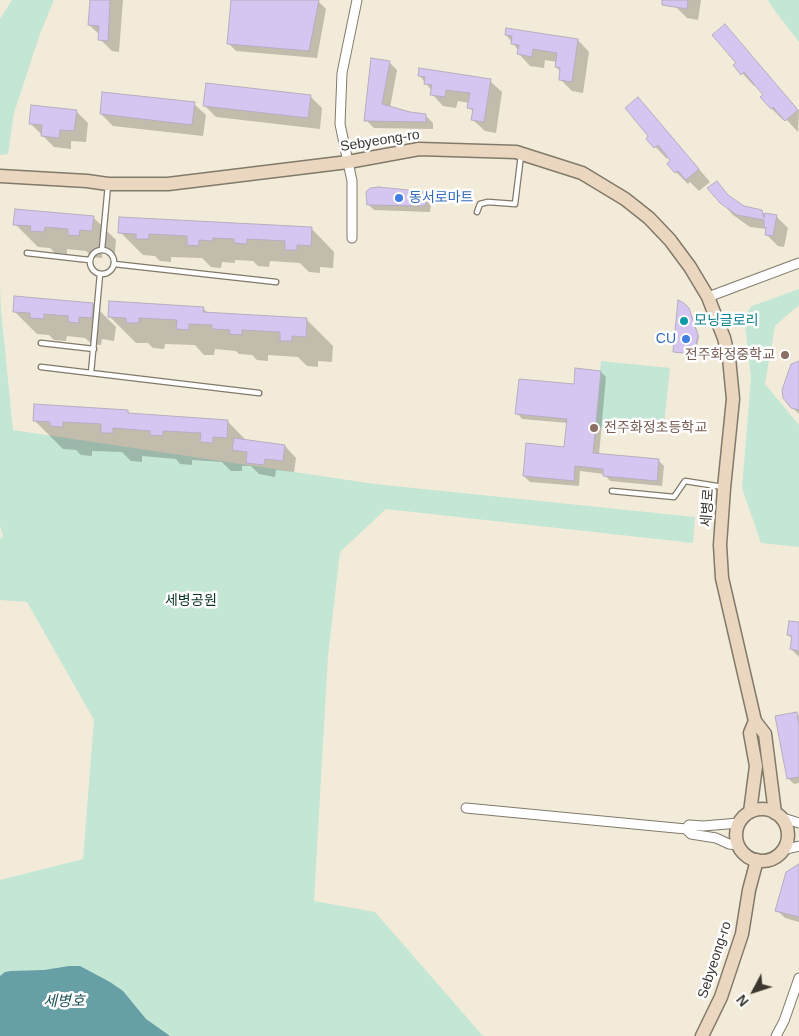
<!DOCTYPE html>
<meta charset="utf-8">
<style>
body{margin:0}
#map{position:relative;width:799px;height:1036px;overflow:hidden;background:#f3ebd9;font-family:Arial,sans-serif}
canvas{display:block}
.north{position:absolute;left:729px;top:966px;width:50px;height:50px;-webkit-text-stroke:4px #fff;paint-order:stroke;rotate:230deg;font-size:14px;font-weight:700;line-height:20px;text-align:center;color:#3b3730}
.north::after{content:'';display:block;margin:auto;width:18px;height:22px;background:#3b3730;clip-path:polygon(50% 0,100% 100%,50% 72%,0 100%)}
</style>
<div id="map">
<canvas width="799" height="1036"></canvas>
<div class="north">N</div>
</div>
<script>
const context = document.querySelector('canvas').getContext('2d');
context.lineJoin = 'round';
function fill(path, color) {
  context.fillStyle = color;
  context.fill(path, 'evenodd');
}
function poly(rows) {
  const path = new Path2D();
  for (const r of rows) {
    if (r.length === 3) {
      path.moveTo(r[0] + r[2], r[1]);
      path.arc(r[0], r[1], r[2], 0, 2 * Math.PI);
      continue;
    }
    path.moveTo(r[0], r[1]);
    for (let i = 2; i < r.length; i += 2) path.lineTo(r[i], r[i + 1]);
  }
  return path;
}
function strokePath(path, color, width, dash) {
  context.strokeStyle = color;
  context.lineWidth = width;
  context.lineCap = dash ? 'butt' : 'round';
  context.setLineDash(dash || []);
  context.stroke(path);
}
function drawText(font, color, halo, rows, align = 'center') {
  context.font = font + ' Arial,"Noto Sans KR",sans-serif';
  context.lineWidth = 5;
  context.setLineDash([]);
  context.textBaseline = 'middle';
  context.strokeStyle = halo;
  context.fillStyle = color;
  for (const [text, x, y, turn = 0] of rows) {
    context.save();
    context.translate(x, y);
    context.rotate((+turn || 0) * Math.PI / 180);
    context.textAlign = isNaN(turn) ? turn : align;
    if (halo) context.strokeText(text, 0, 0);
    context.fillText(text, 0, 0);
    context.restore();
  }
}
fill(poly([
 [12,0,54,0,40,34,14,113,8,154,0,155,0,19],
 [768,0,799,0,799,42,775,11],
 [0,287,1,310,13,430,375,484,695,517,693,543,386,509,340,552,328,656,314,901,375,912,483,1036,0,1036,0,880,83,859,94,720,27,602,0,600,0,539,3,536,0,526],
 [799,289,799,305,775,326,765,384,799,425,799,547,761,543,742,488,751,378,744,316,752,306],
 [601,361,670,368,663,434,594,427]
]), '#c4e6d5');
fill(poly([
 [69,966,80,966,110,982,123,991,146,1019,170,1036,0,1036,0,976,5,972,11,971,44,970]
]), '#669fa6');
fill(poly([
 [91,0,123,0,119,52,112,51,100,39,100,35,89,25],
 [232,0,318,1,326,9,317,58,236,51,229,44],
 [676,0,701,0,698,20,687,18,675,6],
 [725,25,799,111,798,132,785,118,783,120,771,108,765,95,756,84,754,86,735,65,737,63],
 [506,35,578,40,589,52,583,93,572,91,560,79,561,72,556,67,557,62,545,60,544,68,530,66,519,54,519,51],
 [389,62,397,70,390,108,425,115,433,123,433,129,374,128,366,120],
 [419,75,490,81,502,92,496,133,485,131,473,120,474,113,469,107,469,103,458,101,456,108,443,106,432,94,432,91],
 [310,96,322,108,320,129,216,117,204,105],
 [194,104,206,115,203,136,113,126,101,114],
 [649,110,710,182,699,191,690,182,688,184,676,172,669,164,672,160,669,157,667,159,648,139,650,136],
 [76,111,88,123,86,142,71,141,71,149,54,147,30,123],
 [716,183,733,200,743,208,776,216,788,228,784,247,778,246,766,234,767,229,750,227,733,215,721,202],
 [426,194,432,199,430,212,374,210,368,204],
 [93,217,116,240,115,253,102,252,102,258,92,257,86,251,67,249,67,254,55,253,50,248,38,247,15,224],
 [312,229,334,252,333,268,320,267,320,273,309,272,300,263,270,261,269,267,258,266,253,261,235,260,235,263,222,262,221,268,211,267,202,258,171,257,171,262,160,261,155,256,143,255,120,232],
 [93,304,116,327,114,341,102,339,101,345,92,344,85,338,67,336,66,341,54,340,49,335,37,334,14,311],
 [683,304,690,311,699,337,695,355,674,352],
 [203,308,209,314,307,320,333,346,332,362,318,361,318,367,307,366,298,357,268,355,268,361,257,360,252,355,239,354,236,351,215,349,214,355,204,355,195,345,165,344,164,349,153,348,148,343,136,343,109,316],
 [799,362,799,414,792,407],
 [601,372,606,377,599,455,658,460,664,466,662,486,610,481,604,474,580,471,579,486,530,482,524,476,565,448,568,423,522,419,517,413],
 [127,411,131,415,227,421,247,441,285,446,296,458,294,472,276,470,275,477,259,474,251,466,242,466,242,471,231,471,222,462,192,460,192,465,180,464,176,459,142,456,142,462,131,461,122,452,92,451,92,456,81,455,76,450,63,449,34,420],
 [799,624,799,657,791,649,793,639,788,635],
 [796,713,799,716,799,783,794,784,788,778],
 [799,865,799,922,785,918,777,910]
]), '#0003');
const building = poly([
 [90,0,110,0,108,41,98,40,99,26,88,25,90,0],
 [231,0,319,0,309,51,227,44,231,0],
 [662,0,688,0,687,9,662,5,662,0],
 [725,24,798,110,785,121,773,107,771,109,760,97,763,95,744,72,741,75,733,65,736,63,712,35,725,24],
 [506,28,578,39,572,82,559,80,560,68,555,67,557,53,533,49,532,57,517,54,519,45,511,44,512,36,505,35,506,28],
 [371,58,390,61,382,104,410,112,426,114,426,122,364,121,371,58],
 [419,68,491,79,484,122,471,120,473,109,467,108,470,93,446,90,445,97,430,95,432,85,424,84,425,77,418,76,419,68],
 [206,83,311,95,308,118,203,106,206,83],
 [102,92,195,102,192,125,100,114,102,92],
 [638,97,699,169,686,180,678,171,675,173,667,164,670,160,658,145,654,148,646,139,648,136,625,108,638,97],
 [31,105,77,110,74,131,60,130,59,138,41,136,42,125,29,124,31,105],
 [717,181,728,195,744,206,762,210,764,218,765,213,777,215,773,236,765,235,766,228,764,227,764,220,737,215,720,203,707,188,717,181],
 [379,187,427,192,425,206,367,205,366,192,370,188,379,187],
 [15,209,94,216,92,231,80,230,79,236,68,235,68,229,45,227,44,232,30,231,31,226,13,225,15,209],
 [119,217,312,227,311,246,297,245,297,250,285,250,285,241,247,239,247,244,234,243,234,239,213,238,213,241,199,240,199,246,187,245,187,236,149,234,149,239,136,239,136,234,118,233,119,217],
 [14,296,93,303,92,318,79,317,79,323,68,322,68,316,44,314,44,319,30,318,30,313,13,312,14,296],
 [678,300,684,303,689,308,698,335,694,354,673,352,678,300],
 [109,301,204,307,203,312,307,318,306,337,292,336,292,341,280,341,280,332,242,330,242,335,229,334,230,330,212,329,212,325,189,324,189,330,176,329,177,320,139,318,139,323,126,323,126,318,108,317,109,301],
 [799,361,799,410,791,408,783,398,782,390,791,364,799,361],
 [575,368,601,371,593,453,659,459,657,481,603,476,603,469,575,466,574,481,523,476,526,443,564,447,567,419,515,414,519,379,574,384,575,368],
 [34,404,128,410,128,413,228,420,227,438,213,437,213,443,200,442,201,433,163,431,163,436,150,435,150,431,113,428,113,433,101,433,101,424,63,422,63,427,50,426,50,422,33,421,34,404],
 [234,438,285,445,283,461,265,459,264,465,246,463,247,452,232,450,234,438],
 [789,621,799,622,799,651,790,649,792,636,787,635,789,621],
 [797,712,799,725,799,777,787,779,775,716,797,712],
 [799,864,799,917,775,911,786,872,799,864]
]);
fill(building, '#d5c6f1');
strokePath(building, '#b4aebf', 1);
const lane = poly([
 [477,212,480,204,488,202,515,204,521,155],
 [102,249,108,185],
 [102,262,12],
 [27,253,89,260],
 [114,264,276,282],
 [100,274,91,373,259,393],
 [41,343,94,349],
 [41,367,91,373],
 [612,491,674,497,685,481,723,487]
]);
const street = poly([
 [352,238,352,181,340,124,342,73,357,0],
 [708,297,799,263],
 [466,808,686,829,691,834,716,838,729,844,738,845],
 [780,817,799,823],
 [686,829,689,825,703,826,739,823],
 [783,850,799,846],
 [776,1036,784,1021,799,978]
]);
const secondary = poly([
 [0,176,87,181,108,184,168,184,348,162,419,149,516,152,582,173,625,199,649,218,670,240,690,267,708,297,724,338,729,358,733,399,724,488,720,545,722,578,755,721,765,734,775,813],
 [762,835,26],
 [750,812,756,766,750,733,755,721],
 [702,1036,721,997,742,934,749,890,757,860]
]);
strokePath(lane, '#817a6a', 7);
strokePath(street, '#817a6a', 11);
strokePath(secondary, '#817a6a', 15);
strokePath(lane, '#fff', 4.5);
strokePath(street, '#fff', 9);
strokePath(secondary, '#ebd6c0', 12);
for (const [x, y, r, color] of [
 [399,198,5,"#3f7fe0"],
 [684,321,5,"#0f9aa8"],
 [686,339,5,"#3f7fe0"],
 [785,355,5,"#8d6e63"],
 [594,428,5,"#8d6e63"]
]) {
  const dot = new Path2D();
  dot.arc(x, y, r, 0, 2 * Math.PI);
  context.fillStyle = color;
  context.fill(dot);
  strokePath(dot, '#fff', 2);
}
drawText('14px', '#3b3730', '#fff', [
 ["Sebyeong-ro",380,141,-9],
 ["세병로",708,508,-86],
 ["Sebyeong-ro",715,960,-72]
]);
drawText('14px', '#366cbe', '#fff', [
 ["동서로마트",409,198],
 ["CU",676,339,"right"]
], 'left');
drawText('14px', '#0d838f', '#fff', [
 ["모닝글로리",694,321]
], 'left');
drawText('14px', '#785e54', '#fff', [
 ["전주화정중학교",775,355],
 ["전주화정초등학교",604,428,"left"]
], 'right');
drawText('14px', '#0c3626', '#fff', [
 ["세병공원",191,601]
]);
drawText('italic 15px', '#1f5258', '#fff', [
 ["세병호",64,1002]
]);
</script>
